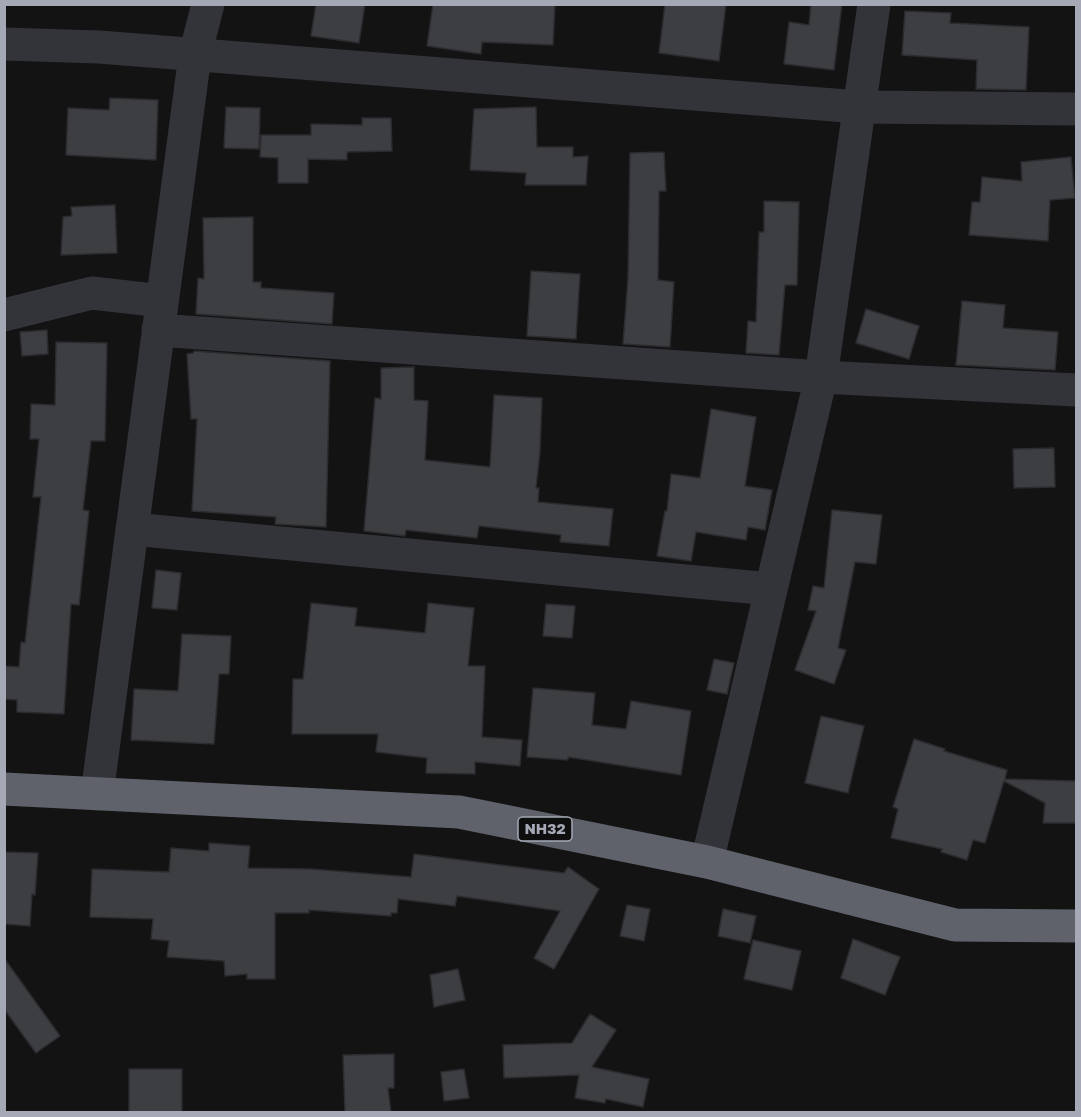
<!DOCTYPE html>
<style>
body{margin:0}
#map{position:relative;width:1081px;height:1117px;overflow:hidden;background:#131314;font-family:"Golos Text",sans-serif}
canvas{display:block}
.frame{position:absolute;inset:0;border:6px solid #a4a9b5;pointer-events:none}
</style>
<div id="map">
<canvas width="1081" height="1117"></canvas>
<div class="frame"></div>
</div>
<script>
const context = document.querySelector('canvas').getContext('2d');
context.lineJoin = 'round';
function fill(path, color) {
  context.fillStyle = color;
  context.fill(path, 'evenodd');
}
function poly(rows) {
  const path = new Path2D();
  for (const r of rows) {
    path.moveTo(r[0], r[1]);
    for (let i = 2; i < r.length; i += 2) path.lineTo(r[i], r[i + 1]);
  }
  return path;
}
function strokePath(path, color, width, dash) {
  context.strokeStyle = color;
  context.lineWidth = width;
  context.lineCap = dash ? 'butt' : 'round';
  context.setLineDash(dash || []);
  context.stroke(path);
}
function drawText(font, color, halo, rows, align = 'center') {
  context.font = font + ' "Golos Text",sans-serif';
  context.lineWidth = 4.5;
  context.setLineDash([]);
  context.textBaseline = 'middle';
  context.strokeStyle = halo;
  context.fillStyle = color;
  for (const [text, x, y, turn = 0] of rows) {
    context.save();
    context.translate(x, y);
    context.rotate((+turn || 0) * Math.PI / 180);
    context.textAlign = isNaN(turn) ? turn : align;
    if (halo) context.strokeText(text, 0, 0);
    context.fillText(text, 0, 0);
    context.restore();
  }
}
const building = poly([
 [316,4,365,4,359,43,311,36,316,4],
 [433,4,555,4,553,45,482,42,481,54,427,46,433,4],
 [665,4,726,4,719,61,659,53,665,4],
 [811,4,842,4,834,70,784,64,789,22,809,25,811,4],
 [905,11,951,13,950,23,1029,27,1026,90,976,89,977,60,902,55,905,11],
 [110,98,158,100,156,160,66,155,68,108,109,110,110,98],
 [226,107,260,108,259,149,224,148,226,107],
 [536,107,537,147,573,147,573,157,588,156,586,185,525,185,526,173,470,170,474,109,536,107],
 [362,118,391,118,392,151,347,152,347,160,308,159,308,183,278,183,278,158,260,157,261,135,311,135,311,124,362,125,362,118],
 [664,152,666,191,659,191,658,280,674,282,670,347,623,344,628,278,630,153,664,152],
 [1071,157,1075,198,1050,200,1048,241,969,235,972,202,980,202,982,177,1022,181,1021,162,1071,157],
 [764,201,799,202,797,285,785,285,779,355,746,353,748,321,756,322,759,232,764,232,764,201],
 [115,205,117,253,61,255,63,217,72,216,71,207,115,205],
 [253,217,253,282,261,282,261,288,334,293,332,324,196,314,198,278,204,279,203,218,253,217],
 [531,271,580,274,576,339,527,336,531,271],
 [962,301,1005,305,1003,328,1058,332,1055,370,956,365,962,301],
 [866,309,919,326,909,359,856,343,866,309],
 [47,330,48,354,22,356,20,332,47,330],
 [56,342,107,343,105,441,91,441,83,510,89,511,79,605,71,604,64,714,17,712,17,700,4,699,4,666,19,667,21,642,25,643,41,497,33,497,39,439,30,439,31,404,55,405,56,342],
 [194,351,330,361,326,527,275,524,276,517,192,511,197,419,191,419,187,354,193,353,194,351],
 [414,367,414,400,428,401,425,460,490,467,494,395,542,398,540,452,536,488,539,488,538,502,613,509,609,546,560,542,561,535,479,526,477,538,406,530,405,536,364,531,375,398,381,399,381,368,414,367],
 [711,409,756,417,745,486,772,490,765,530,748,527,746,540,696,532,691,561,657,556,665,511,667,511,671,474,700,478,711,409],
 [1054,448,1055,487,1014,488,1013,449,1054,448],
 [832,510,882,515,876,564,855,562,838,648,846,650,834,684,795,670,816,611,808,610,813,586,824,588,832,510],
 [156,570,181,573,177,610,152,608,156,570],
 [311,603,357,608,355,626,425,633,428,603,474,608,468,666,485,666,482,737,522,740,520,766,475,762,475,774,426,773,427,758,376,752,378,734,292,734,293,679,303,679,311,603],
 [546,604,575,606,572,638,543,636,546,604],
 [182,634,231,636,229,674,219,674,214,744,131,740,134,689,178,691,182,634],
 [714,659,734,663,727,694,707,690,714,659],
 [533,688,595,693,592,725,626,729,631,701,691,711,681,775,568,757,568,760,527,757,533,688],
 [821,716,864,726,848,793,805,783,821,716],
 [914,739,945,749,944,751,1007,770,1005,779,1077,781,1077,823,1043,823,1045,803,1004,781,985,843,973,840,967,860,941,852,942,849,891,838,898,809,893,807,914,739],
 [209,843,250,846,248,868,311,869,411,877,414,854,564,873,568,867,599,889,554,969,534,958,560,911,457,896,455,906,398,899,397,913,391,913,391,916,309,910,309,913,275,913,275,979,247,979,247,974,225,976,224,961,167,957,169,941,151,939,153,919,90,917,92,869,169,872,171,848,209,851,209,843],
 [4,852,38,853,35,895,32,894,30,926,4,924,4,852],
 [627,905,650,909,644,941,620,936,627,905],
 [723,909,756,916,750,943,718,936,723,909],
 [853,939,900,957,885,995,841,978,853,939],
 [753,940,801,951,792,990,744,979,753,940],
 [4,958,60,1036,36,1053,4,1009,4,958],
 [458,969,465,1000,434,1007,430,975,458,969],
 [590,1014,616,1030,592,1067,649,1079,643,1107,606,1099,605,1103,575,1098,579,1075,504,1078,503,1045,572,1043,590,1014],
 [394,1054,394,1088,388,1088,391,1113,345,1113,343,1055,394,1054],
 [129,1069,182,1069,182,1113,129,1113,129,1069],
 [464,1069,469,1098,444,1101,441,1072,464,1069]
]);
fill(building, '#3d3e41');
strokePath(building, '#2c2c30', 1.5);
strokePath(poly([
 [4,44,99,47,859,107,1076,109],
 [4,315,92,293,162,301],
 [158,330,821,377,1076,390],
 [132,529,771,589],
 [97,794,195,55,208,4],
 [707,862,821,377,874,4]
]), '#333439', 33);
strokePath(poly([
 [4,789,459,812,707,862,955,925,1076,926]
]), '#5f626a', 33);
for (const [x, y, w] of [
 [545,829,54]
]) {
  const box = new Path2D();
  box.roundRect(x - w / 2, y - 12, w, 24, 4.5);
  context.fillStyle = '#0e0e0f';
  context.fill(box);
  strokePath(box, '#a4a9b5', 1.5);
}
drawText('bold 15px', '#a4a9b5', null, [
 ["NH32",545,829]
]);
</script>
